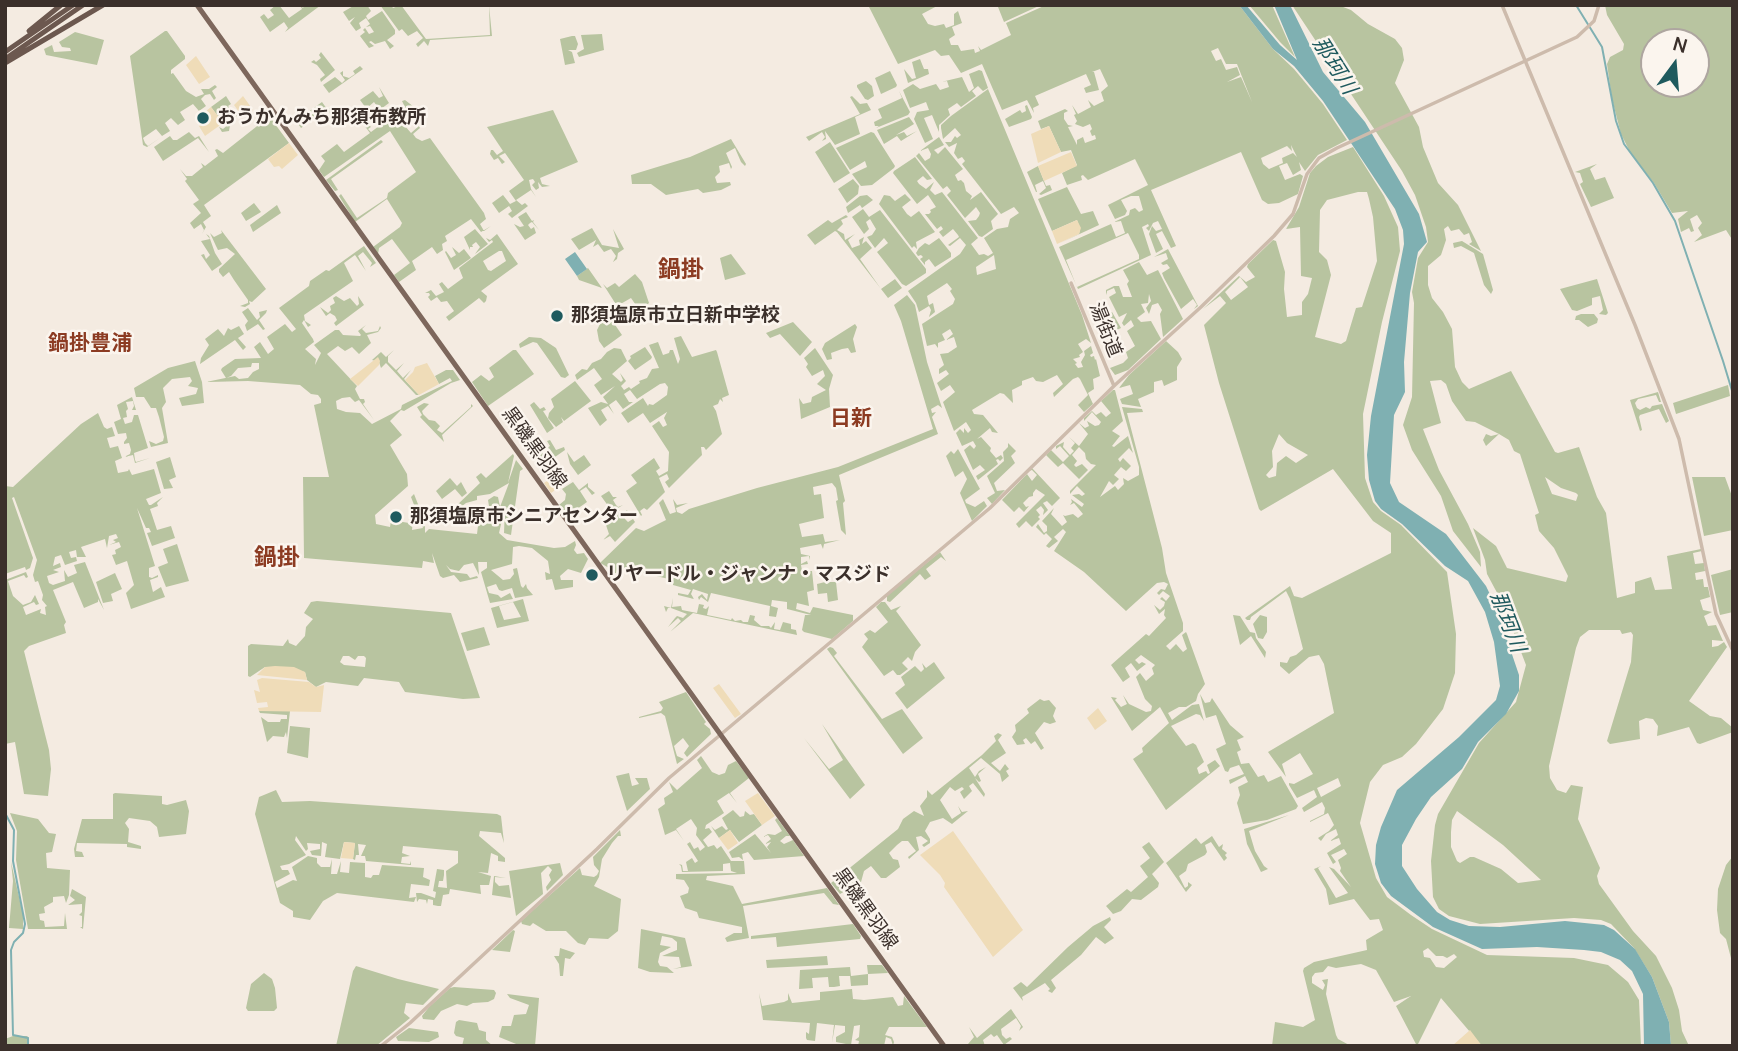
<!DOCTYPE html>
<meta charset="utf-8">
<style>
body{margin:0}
#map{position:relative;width:1738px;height:1051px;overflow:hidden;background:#f4ebe1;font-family:Manrope,sans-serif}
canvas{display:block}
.frame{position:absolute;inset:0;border:7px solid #3b302b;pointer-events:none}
.north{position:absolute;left:1640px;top:28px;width:70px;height:70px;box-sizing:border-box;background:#fbf5ee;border:2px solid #aea6a0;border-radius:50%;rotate:16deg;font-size:19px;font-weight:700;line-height:28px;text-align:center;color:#3b302b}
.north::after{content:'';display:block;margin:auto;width:24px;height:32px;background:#1f5a5e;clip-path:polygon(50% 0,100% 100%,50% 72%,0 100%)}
</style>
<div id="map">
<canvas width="1738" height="1051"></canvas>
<div class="frame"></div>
<div class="north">N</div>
</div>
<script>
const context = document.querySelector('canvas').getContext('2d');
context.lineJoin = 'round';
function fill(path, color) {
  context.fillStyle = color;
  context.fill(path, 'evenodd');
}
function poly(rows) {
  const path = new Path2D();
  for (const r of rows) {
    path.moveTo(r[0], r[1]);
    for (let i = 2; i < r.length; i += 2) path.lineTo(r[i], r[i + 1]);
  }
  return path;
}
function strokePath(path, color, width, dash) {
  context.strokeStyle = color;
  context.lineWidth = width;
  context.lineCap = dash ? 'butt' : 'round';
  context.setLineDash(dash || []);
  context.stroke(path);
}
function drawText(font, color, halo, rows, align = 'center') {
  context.font = font + ' Manrope,"Noto Sans JP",sans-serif';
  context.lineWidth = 5;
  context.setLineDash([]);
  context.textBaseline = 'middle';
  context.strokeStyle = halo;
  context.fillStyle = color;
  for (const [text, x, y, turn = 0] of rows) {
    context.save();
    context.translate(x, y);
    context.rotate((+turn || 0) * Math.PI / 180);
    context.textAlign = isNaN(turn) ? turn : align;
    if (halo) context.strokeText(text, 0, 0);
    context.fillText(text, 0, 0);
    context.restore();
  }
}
fill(poly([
 [276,5,279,5,289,18,302,9,300,5,303,8,305,5,321,5,285,32,288,28,284,22,270,32,260,17,264,14,268,19,274,15,270,10],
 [355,5,367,5,371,11,366,16,368,20,382,11,395,30,395,34,387,40,394,46,390,49,385,41,375,44,371,41,369,42,374,46,369,48,360,36,365,32,363,30,365,28,369,34,374,32,370,26,366,27,370,24,366,18,359,23,361,28,356,31,350,23,355,17,349,21,343,12],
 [380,5,391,5,393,8,401,5,426,39,490,35,489,5,492,36,430,40,428,46,424,41,418,47,416,44,423,38,417,31,408,36,402,29,399,31],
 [868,5,939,5,922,14,928,24,935,26,944,24,946,28,954,25,954,14,958,11,962,23,952,27,955,35,949,39,951,45,958,45,961,51,974,49,975,53,980,51,978,46,981,50,1011,35,1006,23,1046,5,1239,5,1273,49,1294,69,1323,104,1347,140,1318,155,1305,171,1299,162,1301,170,1293,175,1287,163,1279,166,1285,180,1300,174,1303,176,1298,194,1279,203,1268,204,1262,200,1241,152,1151,190,1176,246,1171,248,1162,231,1156,234,1163,249,1156,253,1149,234,1152,226,1156,231,1162,229,1158,221,1153,223,1149,231,1146,228,1149,226,1148,224,1142,227,1151,255,1078,289,1059,247,1111,224,1116,237,1125,233,1121,221,1114,222,1129,215,1130,210,1135,208,1139,212,1143,210,1139,196,1131,196,1121,200,1127,211,1125,215,1115,219,1108,205,1148,185,1135,159,1088,180,1083,175,1081,176,1082,180,1067,185,1062,173,1077,165,1071,150,1061,152,1049,126,1041,129,1038,121,1065,109,1068,111,1064,113,1064,119,1068,125,1073,126,1068,127,1077,145,1077,140,1083,137,1085,143,1096,139,1095,135,1092,136,1090,131,1092,129,1090,124,1083,127,1075,124,1077,121,1074,115,1076,114,1072,105,1078,114,1091,107,1088,100,1094,106,1104,101,1101,92,1108,86,1100,69,1092,72,1094,72,1099,90,1086,93,1084,88,1091,85,1086,74,1035,96,1039,105,1033,108,1034,113,1027,100,1002,110,982,64,961,73,949,55,941,56,935,50,898,64],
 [1218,48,1226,64,1237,64,1252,102,1241,77,1227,82,1240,75,1237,67,1226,70,1221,59,1216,61,1211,51],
 [1291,145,1297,157,1293,153,1282,158,1283,163,1269,169,1263,164,1261,158,1287,146,1292,151],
 [1128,233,1139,255,1139,259,1077,287,1066,260],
 [1003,5,1041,5,1004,22,998,7],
 [1249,5,1272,5,1295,57,1280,42],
 [1292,5,1338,5,1351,10,1368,24,1395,39,1402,48,1404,60,1395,83,1419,127,1423,147,1438,183,1458,205,1481,251,1469,244,1472,242,1469,233,1464,235,1459,229,1451,231,1448,226,1444,229,1446,240,1441,255,1428,266,1428,285,1432,298,1443,312,1452,329,1455,367,1462,382,1469,389,1511,371,1555,452,1558,453,1579,447,1597,497,1606,513,1617,598,1635,593,1635,582,1651,577,1655,590,1672,589,1667,556,1701,549,1702,551,1693,553,1695,564,1704,563,1705,571,1695,573,1696,580,1703,579,1704,587,1708,587,1710,597,1700,600,1703,610,1712,612,1704,616,1708,626,1716,625,1723,641,1712,640,1712,647,1718,646,1724,642,1727,647,1689,701,1710,716,1721,718,1733,728,1733,732,1700,744,1697,743,1689,727,1657,736,1658,726,1653,719,1646,718,1639,721,1640,739,1610,744,1607,741,1631,662,1633,635,1631,632,1622,634,1620,630,1589,630,1580,637,1576,648,1549,766,1550,778,1557,790,1566,793,1571,785,1583,787,1578,819,1600,868,1597,876,1599,884,1633,931,1656,956,1672,988,1679,1010,1682,1031,1689,1046,1671,1046,1669,1022,1652,977,1634,948,1611,924,1601,920,1574,918,1480,924,1449,916,1439,909,1433,897,1431,861,1435,825,1438,814,1479,743,1516,702,1526,665,1502,602,1487,574,1485,560,1473,528,1496,546,1507,568,1566,582,1568,576,1554,548,1539,531,1535,515,1539,513,1520,454,1514,451,1509,440,1499,434,1486,446,1483,440,1486,434,1491,436,1499,434,1475,422,1466,421,1452,401,1446,384,1441,380,1430,381,1441,423,1423,429,1439,470,1468,524,1480,552,1481,567,1453,531,1441,496,1412,450,1403,425,1412,397,1414,303,1412,292,1418,258,1428,242,1426,227,1415,195,1402,171],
 [1545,477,1561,488,1576,493,1578,495,1576,501,1552,494],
 [1457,811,1503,845,1541,880,1518,883,1501,869,1474,857,1470,857,1460,863,1457,861,1451,847,1451,832,1452,820],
 [1605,5,1733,5,1733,241,1726,230,1694,242,1702,235,1698,228,1702,223,1697,215,1690,219,1694,231,1691,232,1689,228,1681,232,1678,219,1688,211,1672,213,1654,183,1631,154,1621,134,1612,99,1607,64,1610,57,1623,50,1624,44,1607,15],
 [1654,42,1696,42,1696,84,1654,84],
 [165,31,167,31,185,56,185,59,171,70,171,74,173,73,186,91,196,97,204,94,201,89,209,89,215,85,217,87,212,91,216,98,214,100,210,94,205,95,201,99,206,106,199,111,193,104,180,112,185,120,178,125,171,118,165,123,170,131,162,136,156,129,143,138,145,143,148,146,160,138,147,147,143,145,130,56],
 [75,32,104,40,97,65,46,55,44,49,52,45,54,52,71,51,70,48,62,47,59,42],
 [602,34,604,50,579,57,577,53,584,49,581,35],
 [572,36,575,36,578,44,576,50,568,50,572,52,575,63,565,65,560,39],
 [321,52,335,70,321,82,320,79,325,75,317,65,311,62,314,60,316,62,321,58,319,55],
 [920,59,924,69,928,69,929,74,908,83,904,69,912,79,916,78,912,62],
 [360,66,363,69,329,93,323,85,335,77,342,83,345,80,340,73,343,71,343,76,349,78,355,74,353,71],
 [979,70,982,71,988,88,983,91,978,86,972,91,976,96,961,107,957,103,948,109,950,115,939,125,939,132,932,115,924,118,933,139,925,143,914,119,917,112,929,110,926,102,910,108,903,90,913,84,920,89,936,84,940,90,949,87,947,81,941,82,962,77,969,92,974,88,969,74],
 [890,71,897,85,896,87,881,94,875,78],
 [866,81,872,86,874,96,868,100,865,99,857,87,857,85],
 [379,87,389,103,374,114,371,111,374,113,379,109,374,102,367,108,372,115,355,127,362,122,357,115,366,108,360,100,373,91,379,98,383,96],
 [988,89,1082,315,1091,343,1086,339,1078,344,1083,352,1079,355,1080,357,1073,359,1077,363,1075,364,1078,368,1083,367,1081,362,1085,355,1084,351,1091,346,1093,353,1090,355,1091,357,1094,356,1095,360,1096,359,1100,376,1093,379,1094,389,1088,393,1093,404,1084,412,1078,405,1088,395,1080,379,1078,377,1073,379,1054,397,1053,393,1063,384,1057,375,1043,382,1036,381,1033,377,1022,381,1022,385,1012,390,1013,403,1004,394,1000,393,972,410,974,414,983,415,998,433,992,432,990,428,977,439,981,437,991,448,990,451,996,458,1001,455,1003,458,1000,461,998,459,996,460,998,464,978,480,976,476,985,470,980,465,973,470,964,450,970,445,974,449,976,446,973,441,962,446,956,433,960,429,964,433,964,428,968,433,971,430,966,422,954,431,943,402,955,392,950,385,941,391,937,383,949,374,946,370,939,374,939,369,944,365,940,354,948,353,957,347,954,337,946,340,953,334,950,329,942,334,945,340,938,343,938,348,935,344,927,346,922,324,953,304,955,299,950,291,952,289,947,283,927,296,929,305,933,303,935,312,929,317,931,310,929,306,919,312,916,303,908,291,960,254,966,245,960,238,950,246,948,245,959,237,958,235,953,229,943,237,939,232,943,229,941,226,937,229,925,214,929,214,931,212,930,210,936,207,928,195,917,204,893,173,894,171,915,157,932,179,927,180,923,176,917,181,919,184,926,189,934,182,930,190,935,195,942,192,978,238,971,244,979,255,984,254,988,256,993,253,984,238,997,229,1008,227,1010,219,1019,213,1014,207,1001,214,962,164,965,161,962,157,958,159,954,153,957,143,949,147,945,142,951,142,955,136,957,138,961,135,955,128,943,139,941,128,941,125,951,116],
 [994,255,996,269,977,275,976,267],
 [899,91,910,112,908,115,876,128,879,126,875,126,874,122,882,118,878,109,902,98],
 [226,96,231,104,228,106,234,114,240,111,243,115,238,115,231,120,229,131,222,132,219,127,223,129,229,124,226,121,223,123,211,107],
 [852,96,860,104,867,103,871,110,855,117,860,134,835,145,825,131,826,139,822,141,825,137,822,132,809,141,806,137,860,114,850,97],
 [405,100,414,107,409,111,411,114,402,121,405,126,411,133,419,126,420,128,413,134,416,138,422,141,430,138,484,213,486,219,480,224,484,231,491,226,481,232,471,219,445,236,447,241,442,244,443,250,437,254,432,247,412,261,416,270,399,282,394,275,410,263,392,239,379,248,378,254,373,247,400,227,402,223,387,199,355,222,339,196,341,194,357,218,387,198,388,193,416,172,390,131,324,177,319,170,325,161,321,156,337,144,344,152,370,133,364,125,368,122,366,125,369,125,371,127,368,129,371,132,405,107,402,101],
 [322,102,327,109,335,106,331,113,333,116,339,112,338,107,340,112,333,117,327,110,301,128,296,121],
 [1027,105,1032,117,1031,119,1009,127,1005,119,1020,110,1022,113,1026,111,1025,106],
 [264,109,289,143,204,205,211,216,203,222,206,227,202,234,204,230,201,224,194,229,190,223,201,213,193,204,199,200,185,181,187,179,180,169,186,176,192,176,203,167,201,163,205,166,218,156,215,150,217,149,223,153,261,123,254,113,257,111,264,120,269,116],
 [553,110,578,162,540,178,542,184,550,186,542,187,538,182,539,188,536,190,532,185,535,182,533,179,529,180,531,189,536,197,531,190,516,200,522,205,525,203,528,206,512,218,508,214,512,211,509,206,499,213,492,203,503,195,510,204,516,201,509,191,524,180,505,153,499,156,505,162,502,164,498,158,494,160,490,154,491,150,493,150,497,155,503,151,487,127],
 [909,117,914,124,896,135,904,132,907,136,917,131,901,141,897,136,884,144,877,130],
 [189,132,195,138,199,136,209,152,198,138,163,161,154,147,170,136,173,140,177,140],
 [871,132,874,133,895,166,894,168,872,185,861,186,852,174,867,167,865,161,850,170,836,148],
 [939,137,944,145,934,150,938,154,945,147,963,169,955,175,958,181,961,180,964,183,966,191,972,196,970,200,981,192,998,214,991,221,993,229,982,237,979,236,968,221,976,220,979,216,980,213,976,207,965,218,947,195,951,191,947,186,943,189,916,156,919,153,925,161,930,158,931,154,928,148,920,151],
 [731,139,746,164,745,166,741,162,735,148,726,153,732,167,731,169,729,163,719,166,720,172,715,177,717,183,730,182,731,185,721,190,703,193,698,189,666,195,651,184,632,184,631,175,690,157],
 [381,140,383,142,331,179,338,190,335,191,326,180],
 [830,142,850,173,834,183,815,152],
 [1353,147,1384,196,1398,227,1400,251,1382,322,1363,414,1365,478,1373,502,1381,511,1401,525,1447,572,1456,634,1455,673,1443,709,1416,744,1402,757,1383,765,1370,782,1360,823,1376,878,1387,897,1411,915,1432,929,1487,955,1574,958,1608,965,1628,982,1639,1000,1641,1046,1482,1046,1441,998,1417,1046,1396,1006,1411,996,1394,1002,1376,970,1361,964,1336,968,1328,966,1323,972,1315,973,1312,977,1312,983,1323,990,1325,985,1322,980,1328,979,1326,994,1336,1035,1338,1039,1351,1046,1272,1046,1275,1022,1303,1027,1315,1020,1303,971,1304,968,1314,962,1367,950,1366,940,1383,930,1379,919,1370,920,1354,899,1329,905,1326,889,1314,869,1321,866,1318,868,1336,898,1348,893,1329,867,1334,869,1351,887,1340,871,1341,868,1338,860,1347,854,1344,849,1331,855,1336,862,1333,864,1327,853,1341,844,1339,838,1330,841,1338,835,1336,829,1326,834,1321,841,1318,838,1329,831,1334,825,1328,813,1310,822,1310,821,1324,814,1325,808,1322,802,1304,812,1302,808,1317,797,1314,790,1297,798,1289,785,1289,783,1294,784,1313,774,1300,753,1282,764,1286,777,1268,752,1334,713,1324,664,1319,655,1309,657,1289,674,1280,666,1280,662,1287,663,1290,657,1296,655,1303,649,1290,599,1286,591,1251,617,1250,620,1247,620,1245,618,1290,586,1294,596,1302,598,1391,553,1391,533,1373,521,1333,469,1261,511,1259,509,1219,383,1204,325,1226,303,1220,296,1203,309,1239,276,1246,282,1255,277,1247,267,1248,264,1273,240,1276,241,1285,272,1284,289,1287,317,1302,315,1302,302,1308,294,1312,278,1301,276,1300,227,1286,229,1299,207,1310,173,1316,166,1328,157],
 [1358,192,1367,192,1369,199,1373,217,1377,261,1362,307,1356,308,1346,341,1341,344,1315,337,1331,275,1327,260,1319,252,1320,210,1327,200],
 [1240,277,1248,287,1231,300,1225,292],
 [1279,434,1287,443,1308,455,1296,463,1286,456,1277,463,1276,476,1269,478,1266,475,1273,467,1272,451],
 [1338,778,1341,786,1321,797,1317,788],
 [1428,948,1436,956,1443,956,1447,958,1454,954,1457,957,1444,968,1436,967,1430,958,1424,957,1423,951],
 [1597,164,1590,169,1595,180,1605,177,1614,198,1591,207,1580,184,1583,182,1580,173,1575,172],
 [1038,166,1046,186,1050,185,1052,190,1041,195,1039,194,1046,188,1043,181,1035,185,1037,192,1036,192,1027,172],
 [853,179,859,186,858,194,847,203,838,189],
 [1067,187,1081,214,1093,211,1099,225,1058,244,1079,234,1080,229,1077,220,1052,231,1038,199],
 [905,194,911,200,902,207,907,214,911,217,919,211,935,232,916,242,917,249,914,246,912,248,879,204,884,195,890,196,895,201],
 [867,195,873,200,862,208,860,205,848,213,846,207,860,196],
 [254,203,261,212,246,221,241,213],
 [277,205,281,213,253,232,250,225],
 [863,209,869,217,880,210,926,269,926,273,906,286,902,284,877,252,888,243,884,238,875,248,867,237,872,235,876,229,870,219,866,222,869,229,864,234,852,217],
 [526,212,532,221,534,220,533,222,539,230,532,222,530,223,528,225,531,229,534,227,536,233,525,240,514,224,520,227,524,226,518,217],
 [846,215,848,217,841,220,843,224,837,230,844,234,845,240,855,234,848,240,852,248,860,245,859,240,864,237,862,244,866,241,872,248,860,259,881,289,895,279,902,288,888,298,837,232,835,231,815,245,807,235,828,220,832,223],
 [592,228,602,245,619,248,613,229,624,249,618,253,617,259,613,262,616,256,611,249,604,252,598,244,593,247,596,240,579,250,571,239],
 [475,229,488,244,475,254,480,247,476,242,472,245,473,247,470,247,470,250,464,237],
 [221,230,266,289,252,302,249,301,250,304,245,307,240,306,248,303,248,300,234,280,229,272,223,277,219,272,219,269,235,254,227,248,218,250,216,246,210,233,214,237,222,233],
 [206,234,209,236,215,253,222,264,212,271,201,255,204,254,206,259,210,255,201,241,210,239],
 [497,234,518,264,481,291,487,296,486,301,484,303,479,298,449,321,446,317,454,311,447,301,441,302,437,297,431,301,428,297,430,295,429,293,425,293,431,290,436,296,444,292,439,284,442,282,448,289,463,278,459,268,493,242,492,240,489,242,486,238,490,240],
 [499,251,502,251,506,261,491,271,488,270,483,261],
 [939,238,951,253,951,257,935,267,929,259,925,262,925,265,920,259,923,257,921,255,918,256,916,253,919,248,925,243,929,245],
 [1462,241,1483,254,1493,290,1491,294,1484,285,1474,253,1461,246,1454,248,1453,243],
 [364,246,376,263,370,267,372,263,363,252,358,256,366,271,355,255,344,263,353,281,304,315,305,321,311,325,308,327,304,320,302,323,313,339,314,342,305,349,316,359,315,365,321,353,314,345,335,330,339,330,343,335,360,336,361,335,358,331,366,325,362,329,366,333,378,331,380,326,381,328,378,332,367,335,371,343,359,354,352,347,345,351,338,346,327,354,357,386,355,389,360,399,364,399,365,402,363,404,374,420,359,400,355,402,350,397,342,398,336,401,337,409,346,412,360,413,372,424,401,409,402,405,408,402,452,381,450,378,439,384,435,376,446,370,453,370,460,380,451,383,404,411,401,410,390,421,402,435,390,445,407,474,408,486,375,515,376,524,390,527,391,520,409,523,411,514,413,518,412,530,423,528,411,497,414,494,425,522,425,533,429,529,477,534,479,518,468,515,475,512,490,512,488,500,494,496,498,497,500,507,509,483,490,494,477,496,477,500,466,503,457,510,455,507,480,483,476,477,481,473,486,478,513,454,514,456,508,483,516,460,523,469,520,471,511,535,504,533,505,507,499,533,507,540,554,548,565,547,575,541,576,545,574,550,577,554,584,553,588,559,581,573,568,569,560,576,561,580,573,580,573,587,555,590,552,579,546,580,545,572,550,574,548,561,532,548,519,546,513,547,512,564,491,570,503,580,510,579,514,574,513,569,517,568,521,586,523,588,526,584,527,588,533,595,515,598,512,588,502,591,499,590,496,584,487,587,489,593,498,595,501,598,510,593,513,599,490,603,481,572,487,568,487,562,478,562,479,575,473,563,464,565,459,571,450,569,446,565,451,572,467,574,470,578,477,576,478,578,460,582,454,575,443,578,440,576,432,553,434,563,423,561,422,568,304,558,303,477,329,477,314,405,321,403,321,399,318,395,311,394,300,385,248,381,206,382,235,376,239,379,248,378,253,372,259,369,259,363,252,363,251,367,238,368,231,376,226,378,221,370,222,368,235,359,261,358,254,347,260,342,268,354,274,349,267,337,285,324,292,332,296,329,279,308,309,286,310,281,326,270,329,271],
 [452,247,459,253,464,249,471,258,454,270,445,252,446,251,451,258,456,255],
 [1168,249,1198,306,1194,309,1197,305,1193,299,1181,309,1164,278,1162,273,1170,268,1167,264,1163,265,1161,263,1168,259,1166,253,1154,257],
 [731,254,746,274,725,280,720,258],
 [1139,262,1147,275,1158,270,1183,319,1163,337,1160,314,1162,310,1158,303,1152,305,1149,314,1146,308,1151,301,1149,294,1148,303,1141,304,1145,312,1137,318,1141,322,1151,321,1161,339,1128,370,1115,375,1110,368,1123,363,1128,358,1126,352,1135,346,1127,331,1134,326,1131,320,1124,326,1122,323,1127,313,1119,317,1109,297,1116,293,1114,288,1107,291,1107,295,1106,292,1106,290,1114,286,1119,286,1123,297,1132,297,1127,284,1129,281,1123,270],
 [588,268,602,288,579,280,577,276],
 [635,274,642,282,649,303,640,311,631,298,617,306,603,284,607,288,615,283,619,287],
 [1597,279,1608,313,1606,315,1599,314,1603,310,1600,296,1592,298,1592,305,1577,311,1572,310,1560,289],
 [907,295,915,305,927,362,942,408,938,405,931,409,932,413,936,412,932,417,938,434,839,475,845,501,843,503,846,535,841,530,836,501,838,500,836,488,832,483,813,487,814,495,821,494,824,518,799,524,802,537,823,534,825,542,840,540,824,544,823,549,821,544,800,548,801,554,810,556,810,560,809,556,801,557,801,564,807,561,808,564,801,565,802,571,812,571,814,590,807,592,809,606,797,603,796,609,810,613,813,607,853,615,853,621,832,639,804,632,802,630,805,615,811,615,787,609,787,602,772,600,771,606,778,608,776,617,769,616,770,606,711,593,708,602,701,597,699,600,698,597,702,594,707,600,708,594,693,589,691,594,694,599,678,595,678,593,688,595,691,590,673,585,673,580,618,567,616,573,611,573,609,568,602,564,600,563,636,528,644,531,666,520,659,503,663,499,670,514,676,512,673,499,677,505,688,503,676,508,677,512,682,514,689,509,757,488,838,467,933,429,901,321,894,305],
 [336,296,344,301,350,298,357,306,359,304,358,296,364,305,336,326,334,323,337,320,335,316,330,313,326,316,320,307,328,313,331,310,330,306,335,303,333,298],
 [248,308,257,320,260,317,259,312,267,310,266,313,259,320,265,329,263,330,258,324,247,331,245,325,248,321,242,312],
 [1112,312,1121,328,1110,333,1106,325,1095,330,1103,326,1100,317,1106,325,1112,323,1108,314],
 [1581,314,1594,314,1598,319,1597,323,1588,327,1579,320,1575,320,1576,316],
 [609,316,622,335,604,348,599,341,597,330,600,324],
 [793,322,812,342,800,356,780,334,770,338,766,333],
 [855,324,857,327,853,339,856,352,851,353,848,348,842,349,831,353,832,359,827,360,822,349,825,343],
 [239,326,244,334,238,338,246,347,243,350,235,340,200,364,201,358,209,345,205,339,218,329,224,336,228,328,231,330],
 [681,336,692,357,716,350,717,352,729,395,722,398,723,402,720,399,718,404,713,406,716,411,722,434,706,450,704,447,701,447,702,455,669,488,665,482,669,479,667,474,659,478,665,492,647,510,644,508,640,511,642,515,641,516,626,491,637,483,631,475,654,458,660,468,656,471,659,476,668,471,669,452,652,426,659,421,663,427,667,425,664,418,667,412,650,423,643,413,628,423,621,413,643,398,648,406,649,404,653,405,667,395,668,387,665,383,660,384,637,399,630,390,624,394,629,402,633,402,623,409,616,400,609,405,614,414,608,406,601,410,607,420,600,426,588,408,601,402,608,404,603,397,615,386,601,395,594,385,602,379,594,368,577,380,575,375,582,369,587,370,592,363,601,359,607,352,614,348,621,349,627,361,612,374,621,382,623,380,620,373,626,381,621,386,624,390,629,387,631,389,640,383,639,381,647,378,652,369,659,368,649,345,658,342,663,355,669,353,670,350,673,350,678,364,680,359,674,338],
 [529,337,541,338,556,348,569,375,565,378,561,377,537,343,533,342,520,348,519,344],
 [1166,341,1178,352,1182,359,1177,367,1177,380,1164,386,1162,380,1154,382,1154,392,1138,399,1141,407,1122,404,1120,399,1133,394,1130,385,1119,388,1129,375],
 [645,347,652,357,651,359,635,370,628,361,631,358,630,356],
 [815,348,833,375,829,389,830,407,801,419,799,398,803,404,811,402,812,397,826,390,817,384,825,376,823,370,812,376,806,367,808,364,804,358],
 [394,350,388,356,388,362,396,370,404,363,397,371,403,378,411,370,404,379,419,395,416,395,386,363,381,368,379,362,372,360,381,352,386,357],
 [513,350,516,350,534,374,488,406,472,382,481,375,489,381,494,377,489,368],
 [195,361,202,382,204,403,182,406,179,398,196,394,198,388,188,386,192,381,190,377,172,379,163,388,166,402,162,408,168,443,151,447,149,441,156,444,163,441,164,437,159,417,156,408,151,408,144,397,136,397,134,388,168,368],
 [575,381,591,401,564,421,561,417,563,422,556,427,548,418,549,413,554,407,551,399],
 [1728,385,1730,396,1676,414,1673,403],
 [1113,390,1115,390,1123,421,1112,431,1120,436,1112,446,1114,447,1128,436,1133,453,1129,448,1118,459,1120,462,1123,458,1131,466,1126,471,1121,467,1114,475,1119,479,1113,485,1109,481,1100,497,1115,486,1118,490,1124,484,1123,478,1128,481,1139,475,1139,467,1122,407,1142,409,1143,412,1127,413,1162,548,1166,573,1183,623,1183,631,1166,646,1170,650,1176,644,1183,652,1187,649,1182,635,1186,632,1187,634,1205,684,1198,694,1196,701,1186,707,1179,707,1168,713,1172,720,1192,705,1199,704,1204,721,1200,715,1196,714,1171,726,1186,746,1193,743,1196,745,1204,762,1197,768,1199,774,1206,771,1208,774,1210,773,1207,765,1215,760,1220,766,1166,810,1133,759,1143,752,1142,748,1169,723,1160,707,1132,731,1111,697,1117,698,1115,700,1121,707,1127,704,1123,695,1129,704,1146,712,1151,711,1152,706,1145,699,1136,677,1140,673,1146,681,1154,674,1152,668,1155,665,1141,655,1135,660,1139,664,1142,662,1146,664,1137,671,1131,663,1125,668,1130,677,1123,682,1111,665,1146,634,1149,636,1166,618,1164,615,1165,609,1159,614,1154,605,1160,610,1164,606,1165,602,1160,599,1162,597,1166,601,1170,596,1163,591,1159,595,1157,593,1161,589,1165,590,1168,584,1164,582,1157,583,1126,611,1084,572,1054,551,1066,532,1063,529,1054,537,1058,541,1049,548,1046,546,1052,539,1046,533,1044,535,1036,527,1038,524,1044,533,1047,531,1047,526,1042,521,1054,508,1051,514,1062,526,1067,522,1063,515,1065,516,1073,514,1078,518,1083,514,1074,503,1070,505,1072,502,1071,499,1082,507,1084,504,1072,495,1079,494,1082,496,1085,494,1077,486,1070,494,1070,491,1096,465,1091,464,1086,459,1085,453,1079,447,1072,455,1077,461,1074,465,1076,467,1082,464,1088,470,1079,479,1063,463,1058,467,1046,455,1051,450,1063,462,1069,456,1060,446,1056,449,1056,446,1064,442,1063,447,1070,455,1074,451,1071,448,1075,443,1069,437,1079,446,1088,434,1079,423,1085,428,1089,426,1087,421,1095,426,1099,425,1101,422,1092,412,1084,421,1084,418,1092,411,1096,415,1101,412,1106,417,1111,413,1101,401],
 [1658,392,1661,402,1659,402,1656,395,1638,399,1635,403,1637,408,1640,410,1646,407,1650,409,1652,406,1662,404,1669,421,1666,423,1659,409,1640,415,1639,417,1642,430,1640,431,1630,400],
 [132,397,136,410,132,410,134,406,133,401,126,402,128,409,126,411,127,417,123,418,125,424,132,422,134,415,138,415,148,448,134,453,135,460,136,462,150,458,135,463,133,455,124,457,130,454,131,450,129,443,124,444,124,442,127,438,126,433,118,434,114,422,121,419,117,405],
 [534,402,540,409,544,407,546,410,543,411,554,428,547,433,530,405],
 [424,403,429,404,422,411,423,414,429,420,435,421,440,426,437,430,442,433,471,407,471,404,473,406,442,435,444,442,420,417,422,415,417,407],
 [98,413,104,427,107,429,112,427,115,436,107,438,110,448,118,446,122,458,115,461,118,473,128,471,129,469,132,475,154,469,161,493,146,499,149,505,151,505,163,497,157,503,158,506,150,509,157,530,171,526,175,538,152,546,147,533,151,532,149,528,146,528,137,508,155,566,149,568,149,577,152,578,158,575,158,577,150,580,153,592,161,587,165,597,131,609,126,593,134,585,127,561,116,565,112,555,116,554,115,550,121,547,119,542,109,545,116,542,113,540,118,538,116,534,109,536,107,548,105,539,81,547,86,557,77,557,76,550,69,552,71,558,76,557,77,561,65,565,61,555,55,557,53,566,60,563,61,567,53,570,59,572,47,576,49,583,53,585,65,581,64,570,68,577,77,573,74,565,85,562,104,610,98,599,98,602,84,608,73,582,53,590,66,622,64,625,66,633,29,646,24,651,49,750,51,769,48,796,24,794,15,742,5,744,5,580,26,572,28,577,26,578,24,575,8,581,13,596,23,605,31,602,35,595,39,604,36,605,34,602,23,607,26,615,41,609,40,613,46,615,45,607,47,606,42,600,43,595,38,581,35,582,33,575,37,560,14,497,12,498,33,558,30,568,26,570,25,567,5,574,5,486,13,487,81,424],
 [550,440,556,450,564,447,565,450,542,466,536,456,550,446,547,441],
 [1008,443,1016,451,1011,456,1015,463,994,483,997,491,1005,490,992,504,987,498,995,493,987,476,1004,461,1003,452,1008,447],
 [958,449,980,489,965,500,966,503,975,507,984,501,987,506,972,521,960,493,967,479,963,471,955,477,946,456,951,451,954,454],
 [567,452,574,462,584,455,591,465,578,475,570,464],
 [170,457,176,477,169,480,173,488,164,489,156,462],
 [1032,468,1060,498,1052,506,1047,501,1043,503,1048,510,1043,515,1044,510,1041,506,1036,510,1040,515,1038,517,1040,519,1032,527,1026,521,1019,528,1016,524,1045,495,1036,489,1033,493,1033,496,1029,497,1023,503,1026,507,1029,506,1024,512,1019,507,1014,512,1002,500,1027,474,1032,481,1037,475,1032,470,1029,471],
 [1692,477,1725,477,1733,499,1733,530,1704,536],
 [450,478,457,486,461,482,460,480,467,493,462,497,455,489,442,499,436,491],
 [573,482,579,490,588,483,588,487,595,493,592,495,586,487,580,491,587,502,570,514,568,512,566,514,559,505,565,500,566,494,562,489],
 [609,491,613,497,617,497,613,500,616,505,618,507,623,505,618,508,622,514,627,510,628,512,624,516,625,519,628,522,633,519,635,522,615,542,610,536,603,540,609,534,601,510,606,519,614,514,601,496],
 [177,544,189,581,166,587,158,567,168,563,163,549],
 [940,552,946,561,941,557,926,569,931,576,925,580,920,574,890,602,887,601,887,595],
 [1733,569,1733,612,1720,615,1711,575],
 [115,573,122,589,111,594,113,601,103,603,96,582],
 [825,576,827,582,836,582,838,600,828,602,827,593,818,594,817,584,825,582],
 [673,598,672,607,681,606,682,610,697,613,699,604,704,605,703,608,706,609,709,606,707,615,717,617,731,620,732,618,735,621,741,620,743,622,748,622,750,615,755,616,754,620,761,626,769,626,771,628,775,622,774,629,780,630,783,622,791,624,791,629,796,630,797,635,693,613,670,632,681,621,678,618,668,627,675,618,677,616,683,618,687,614,671,608,668,608,666,612,664,606,671,608],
 [523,599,529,621,497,628,491,608],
 [513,602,521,617,504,620,499,606],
 [317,601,451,613,480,698,463,699,405,692,399,682,364,678,358,686,326,682,316,687,307,680,305,672,265,667,250,677,248,676,248,646,251,644,283,646,288,639,289,643,296,646,305,636,306,627,313,619,304,613,311,602],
 [343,656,349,656,355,660,358,656,364,656,366,658,365,667,344,665,340,662],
 [881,602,885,602,891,610,901,606,896,611,921,645,915,652,912,661,908,657,902,663,908,669,900,675,897,675,893,670,884,676,862,647,868,639,864,634,870,630,875,633,888,622,876,607],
 [1233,615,1240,616,1250,632,1255,633,1256,638,1266,652,1265,658,1251,636,1240,645],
 [1260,615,1267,617,1267,632,1263,639,1258,638,1253,624],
 [484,627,490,645,467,651,461,633],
 [830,647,833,648,837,653,834,656,882,719,902,709,923,738,903,754,827,649],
 [934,662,945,678,907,709,895,693,905,685,901,677,915,666,921,672,924,669,922,663,926,668],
 [686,692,706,722,704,724,710,729,711,734,687,757,684,753,689,746,683,738,674,746,677,756,684,759,677,764,665,716,661,713,639,718,639,717,661,711,663,708,659,702],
 [1200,694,1205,703,1210,702,1212,698,1230,725,1244,737,1237,740,1241,750,1237,752,1241,764,1249,763,1258,777,1264,775,1268,782,1281,776,1298,806,1296,809,1267,820,1243,824,1237,803,1240,795,1238,787,1248,782,1245,776,1230,784,1229,780,1244,774,1239,765,1230,768,1228,772,1225,771,1216,749,1226,744,1216,715,1206,718],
 [1040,699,1044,701,1049,700,1056,708,1053,716,1056,722,1050,724,1044,722,1035,733,1044,748,1041,750,1035,741,1031,744,1026,738,1023,740,1025,744,1017,745,1012,737,1016,731,1015,725,1029,713,1027,709],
 [259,711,290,711,287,738,286,732,284,737,273,736,267,742,261,717,268,722,280,722,281,719,287,719,287,715,260,713],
 [822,724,865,785,850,799,804,738,829,769,843,760],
 [290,726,310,728,308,758,287,753],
 [998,733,1002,735,998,740,1006,753,991,763,1000,771,1005,764,1009,769,1006,771,1009,776,1002,782,1000,774,981,758,969,768,975,777,979,771,986,767,978,774,981,781,979,782,975,778,985,794,984,797,973,783,969,786,972,791,964,799,960,792,964,789,962,787,955,791,950,787,940,800,952,819,961,813,958,806,962,812,968,811,952,824,943,818,930,822,925,831,930,839,930,843,924,847,922,845,928,841,921,836,916,837,919,850,909,859,908,857,916,851,908,841,902,841,897,845,889,853,893,859,898,860,900,867,886,878,881,878,871,866,864,871,861,882,840,894,831,883,898,829,903,819,914,811,924,816,920,806,927,797,927,790,932,795,982,755,996,741,994,736],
 [701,756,712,772,719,775,725,773,728,765,736,761,749,778,730,793,737,803,729,793,717,801,724,813,706,825,705,829,709,828,712,832,703,840,708,847,714,845,717,849,721,846,731,861,744,861,745,874,707,876,706,880,733,886,742,904,827,888,839,905,833,904,824,893,743,906,749,938,727,942,725,938,734,933,742,933,742,927,699,918,697,912,685,908,680,896,688,893,689,888,684,880,676,879,676,874,737,873,731,871,730,863,723,864,723,871,682,872,681,866,679,864,682,865,683,871,688,871,686,862,692,858,695,863,698,861,687,844,690,842,694,849,698,847,700,851,705,847,696,835,697,828,691,819,676,829,684,841,676,830,665,835,658,809,665,804,664,798,673,792,669,782,677,790,702,768,697,760],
 [629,773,632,786,639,784,635,778,647,778,650,789,627,811,616,776],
 [276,790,282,802,310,801,497,814,501,816,504,843,501,833,480,831,479,836,505,858,505,862,498,861,498,856,491,853,488,873,478,872,491,876,489,885,480,885,481,894,450,889,449,894,443,895,441,906,438,906,433,905,433,900,428,899,427,904,426,900,419,899,417,902,416,893,421,893,435,898,436,892,433,891,437,869,444,870,444,875,443,881,439,881,438,887,447,888,446,871,458,863,458,851,403,846,402,853,410,856,402,857,401,863,410,864,411,861,411,865,400,864,366,861,365,856,361,856,366,845,358,844,359,855,356,855,355,860,353,859,355,843,344,842,340,859,325,857,327,844,322,842,321,856,312,855,310,851,320,849,320,844,307,843,308,849,306,851,296,836,295,840,306,855,289,864,280,866,282,870,288,870,290,874,275,882,277,888,293,880,297,881,292,867,308,856,317,858,317,863,321,867,330,867,332,859,331,874,337,874,341,861,340,872,349,873,350,862,365,863,365,877,371,878,373,875,379,875,382,865,424,868,423,877,430,880,429,886,411,884,409,898,416,897,414,902,337,893,323,901,310,920,293,917,293,911,280,903,255,814,259,797],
 [115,793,162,796,162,804,167,805,186,800,189,811,186,834,159,837,157,827,150,821,129,818,125,823,129,829,128,842,141,846,141,849,127,847,127,844,77,843,76,851,82,852,84,857,75,857,74,849,82,819,113,819,113,794],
 [733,810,740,817,744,816,745,811,750,815,754,814,762,825,739,842,730,830,719,838,711,826,715,830,722,826,726,830,728,829,722,818],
 [10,813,38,819,49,833,56,834,52,852,46,853,47,868,70,870,69,895,66,903,64,896,53,897,53,902,44,907,45,913,39,914,40,920,44,921,45,927,64,926,65,913,67,929,28,929,16,860,17,831],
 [1289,815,1249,831,1255,851,1264,866,1268,869,1261,872,1247,844,1244,829],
 [777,818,790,836,786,836,780,841,784,844,793,840,804,856,754,860,748,852,742,854,743,860,739,857,732,858,729,852,755,834,771,853,767,847,771,842,765,844,771,839,768,835,763,837,768,834,775,835,782,831,775,820],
 [620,830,621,836,618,836,612,843,602,859,599,877,594,886,621,899,618,931,608,939,589,938,585,945,578,943,566,931,546,931,533,923,530,926,522,924,521,921,580,868,582,875,594,877,597,875,599,871,594,865,593,857],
 [1212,836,1219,847,1223,844,1222,849,1227,853,1225,855,1227,858,1224,861,1211,842,1205,845,1207,852,1205,855,1188,864,1186,871,1179,876,1185,888,1188,886,1188,882,1192,885,1186,892,1166,863,1196,838,1201,844],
 [1149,842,1164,862,1152,874,1159,883,1158,887,1141,900,1132,899,1121,911,1113,914,1106,906,1127,889,1131,892,1148,877,1140,866,1150,858,1142,847],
 [1733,856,1733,973,1732,962,1726,939,1720,933,1717,910,1718,889,1726,865],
 [11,862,23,914,23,929,9,928,13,881],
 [560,863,563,875,547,891,546,887,551,880,549,875,552,870,548,866,541,873,543,894,516,916,509,871],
 [494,876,506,878,495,877,495,882,499,886,509,885,511,898,492,895],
 [72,889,86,897,83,929,80,927,82,927,82,916,79,915,82,912,82,904,68,905,75,900,70,896],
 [1110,917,1111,920,1104,927,1114,938,1105,944,1096,937,1081,955,1051,980,1056,988,1052,993,1048,991,1050,989,1045,983,1022,997,1023,1001,1013,988,1021,982,1027,987,1068,947,1093,926],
 [853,924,861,936,860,939,777,947,776,937,751,939,751,936],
 [641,929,685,938,692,966,673,969,681,967,679,957,662,956,677,950,677,942,672,938,662,936,660,945,671,947,660,953,658,962,660,966,667,967,674,973,650,972,638,968],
 [513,930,515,931,510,952,492,950],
 [560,948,575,953,570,959,565,958,563,976,560,976,559,964,554,956,559,956],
 [827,956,828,965,767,968,766,960],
 [867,965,882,965,888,973,868,974,868,985,851,986,850,976,839,976,840,986,834,987,829,987,828,977,812,978,813,988,799,989,800,970,850,967,851,976,868,974],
 [356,966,398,979,439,989,423,1005,406,1003,404,1013,410,1018,376,1046,336,1046,353,971],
 [264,973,272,979,275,988,277,1008,274,1011,248,1011,246,1008,251,984],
 [454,987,494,990,496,993,494,999,488,1002,473,1003,467,1006,457,1004,441,1011,434,1020,423,1019,422,1016,429,1007,450,988],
 [852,989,853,999,864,1000,893,997,898,1006,903,1005,904,996,927,1027,889,1027,885,1035,892,1037,894,1042,893,1046,891,1039,886,1037,884,1046,858,1046,859,1041,855,1040,859,1037,860,1025,854,1026,851,1045,836,1042,836,1037,845,1032,845,1026,835,1025,832,1043,834,1025,817,1023,815,1041,807,1040,806,1038,806,1032,809,1034,810,1023,763,1020,759,993,762,1006,784,1002,788,1000,788,993,792,1003,820,1000,820,992],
 [507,994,539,998,535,1046,521,1046,499,1037,502,1026,511,1026,514,1015,526,1014,529,1005,510,998],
 [1011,1009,1023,1027,1019,1031,1021,1026,1016,1018,1001,1029,1002,1035,1006,1039,1010,1037,1012,1039,1004,1045,997,1035,994,1037,991,1034,983,1040,985,1046,969,1046,968,1044,974,1037,969,1027,977,1038],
 [459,1020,477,1023,479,1030,486,1032,486,1040,493,1046,462,1046,464,1038,456,1036,454,1033,456,1022],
 [409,1028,438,1032,439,1037,429,1042,398,1041,396,1037],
 [13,1036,27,1036,29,1038,29,1046,9,1044,5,1046,5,1039]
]), '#b8c4a0');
fill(poly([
 [196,56,210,77,199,84,186,65],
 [243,96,253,110,246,115,239,112,234,105],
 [211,107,223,123,205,136,199,126,209,119,205,112],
 [1049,126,1061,152,1038,163,1031,134],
 [289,143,298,155,282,169,279,166,274,167,268,159],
 [1071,152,1077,166,1044,181,1038,166],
 [1077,220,1081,228,1079,234,1057,244,1052,231],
 [378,357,380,361,379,365,358,386,350,379],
 [427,363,439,384,419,395,405,380,413,372,415,367],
 [557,474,564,484,551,493,544,483],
 [275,666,294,667,305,672,307,680,257,675,265,667],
 [262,678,309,682,316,687,324,685,321,712,259,711,258,708,268,707,267,702,257,703,254,690,260,692,257,680],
 [719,684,741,714,735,718,713,688],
 [1098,708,1107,721,1095,730,1087,718],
 [758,793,775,816,762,825,745,801],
 [730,830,738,843,728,850,719,838],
 [953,831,1023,930,993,957,944,887,945,883,940,875,920,855],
 [344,842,355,843,353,859,341,858],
 [1470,1030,1482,1046,1452,1046]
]), '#efdcb8');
fill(poly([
 [1239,5,1246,5,1280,45,1297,60,1274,5,1290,5,1323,72,1365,122,1419,214,1427,242,1418,252,1410,293,1404,362,1405,392,1394,415,1390,483,1399,502,1446,534,1486,586,1496,607,1519,675,1519,691,1506,714,1478,742,1462,769,1431,797,1416,819,1402,845,1402,866,1417,889,1437,912,1450,920,1469,926,1500,927,1565,921,1604,925,1614,930,1635,949,1652,977,1669,1022,1671,1046,1644,1046,1643,994,1632,971,1620,960,1601,952,1584,950,1537,947,1482,949,1433,927,1391,896,1381,883,1375,864,1376,845,1381,827,1397,790,1459,737,1496,700,1500,686,1494,642,1485,612,1468,581,1445,566,1402,524,1381,509,1375,501,1369,480,1367,455,1371,416,1404,244,1403,230,1395,209,1323,101,1294,66,1273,49],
 [575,252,587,269,577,276,565,259]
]), '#7fb0b2');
strokePath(poly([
 [1576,5,1602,47,1616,121,1624,144,1653,183,1675,221,1723,361,1733,394],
 [5,813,14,830,13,861,25,924,23,933,14,942,11,950,13,1035,28,1038,28,1046]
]), '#7fb0b2', 2);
strokePath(poly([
 [1502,5,1635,325,1679,439,1716,614,1733,651],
 [1071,283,1114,386],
 [381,1046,410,1023,597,849,669,778,990,508,1115,385,1201,307,1274,236,1293,214,1307,174,1319,158,1337,148,1577,37,1594,21,1599,5]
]), '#cdbbac', 3.5);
strokePath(poly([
 [197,5,944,1046]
]), '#7d675c', 5);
strokePath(poly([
 [29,31,61,5],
 [5,52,73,5],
 [5,59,83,5],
 [5,63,103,5]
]), '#6c584f', 5);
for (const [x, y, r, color] of [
 [203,118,7,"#1f5a5e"],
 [557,316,7,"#1f5a5e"],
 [396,517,7,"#1f5a5e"],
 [592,575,7,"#1f5a5e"]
]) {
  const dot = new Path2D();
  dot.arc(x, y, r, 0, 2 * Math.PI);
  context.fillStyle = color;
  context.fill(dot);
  strokePath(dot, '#fbf5ee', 2.5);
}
drawText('bold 19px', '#3b302b', '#fbf5ee', [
 ["おうかんみち那須布教所",217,118],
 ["那須塩原市立日新中学校",571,316],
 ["那須塩原市シニアセンター",410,517],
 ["リヤードル・ジャンナ・マスジド",606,575]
], 'left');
drawText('19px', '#3b302b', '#fbf5ee', [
 ["湯街道",1105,330,68],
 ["黒磯黒羽線",534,448,54],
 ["黒磯黒羽線",865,909,54]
]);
drawText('italic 21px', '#1f5a5e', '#fbf5ee', [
 ["那珂川",1334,66,58],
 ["那珂川",1507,622,69]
]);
drawText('bold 21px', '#8c3b22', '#fbf5ee', [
 ["鍋掛豊浦",90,344],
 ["日新",851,419]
]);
drawText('bold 23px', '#8c3b22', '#fbf5ee', [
 ["鍋掛",681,271],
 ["鍋掛",277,559]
]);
</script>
